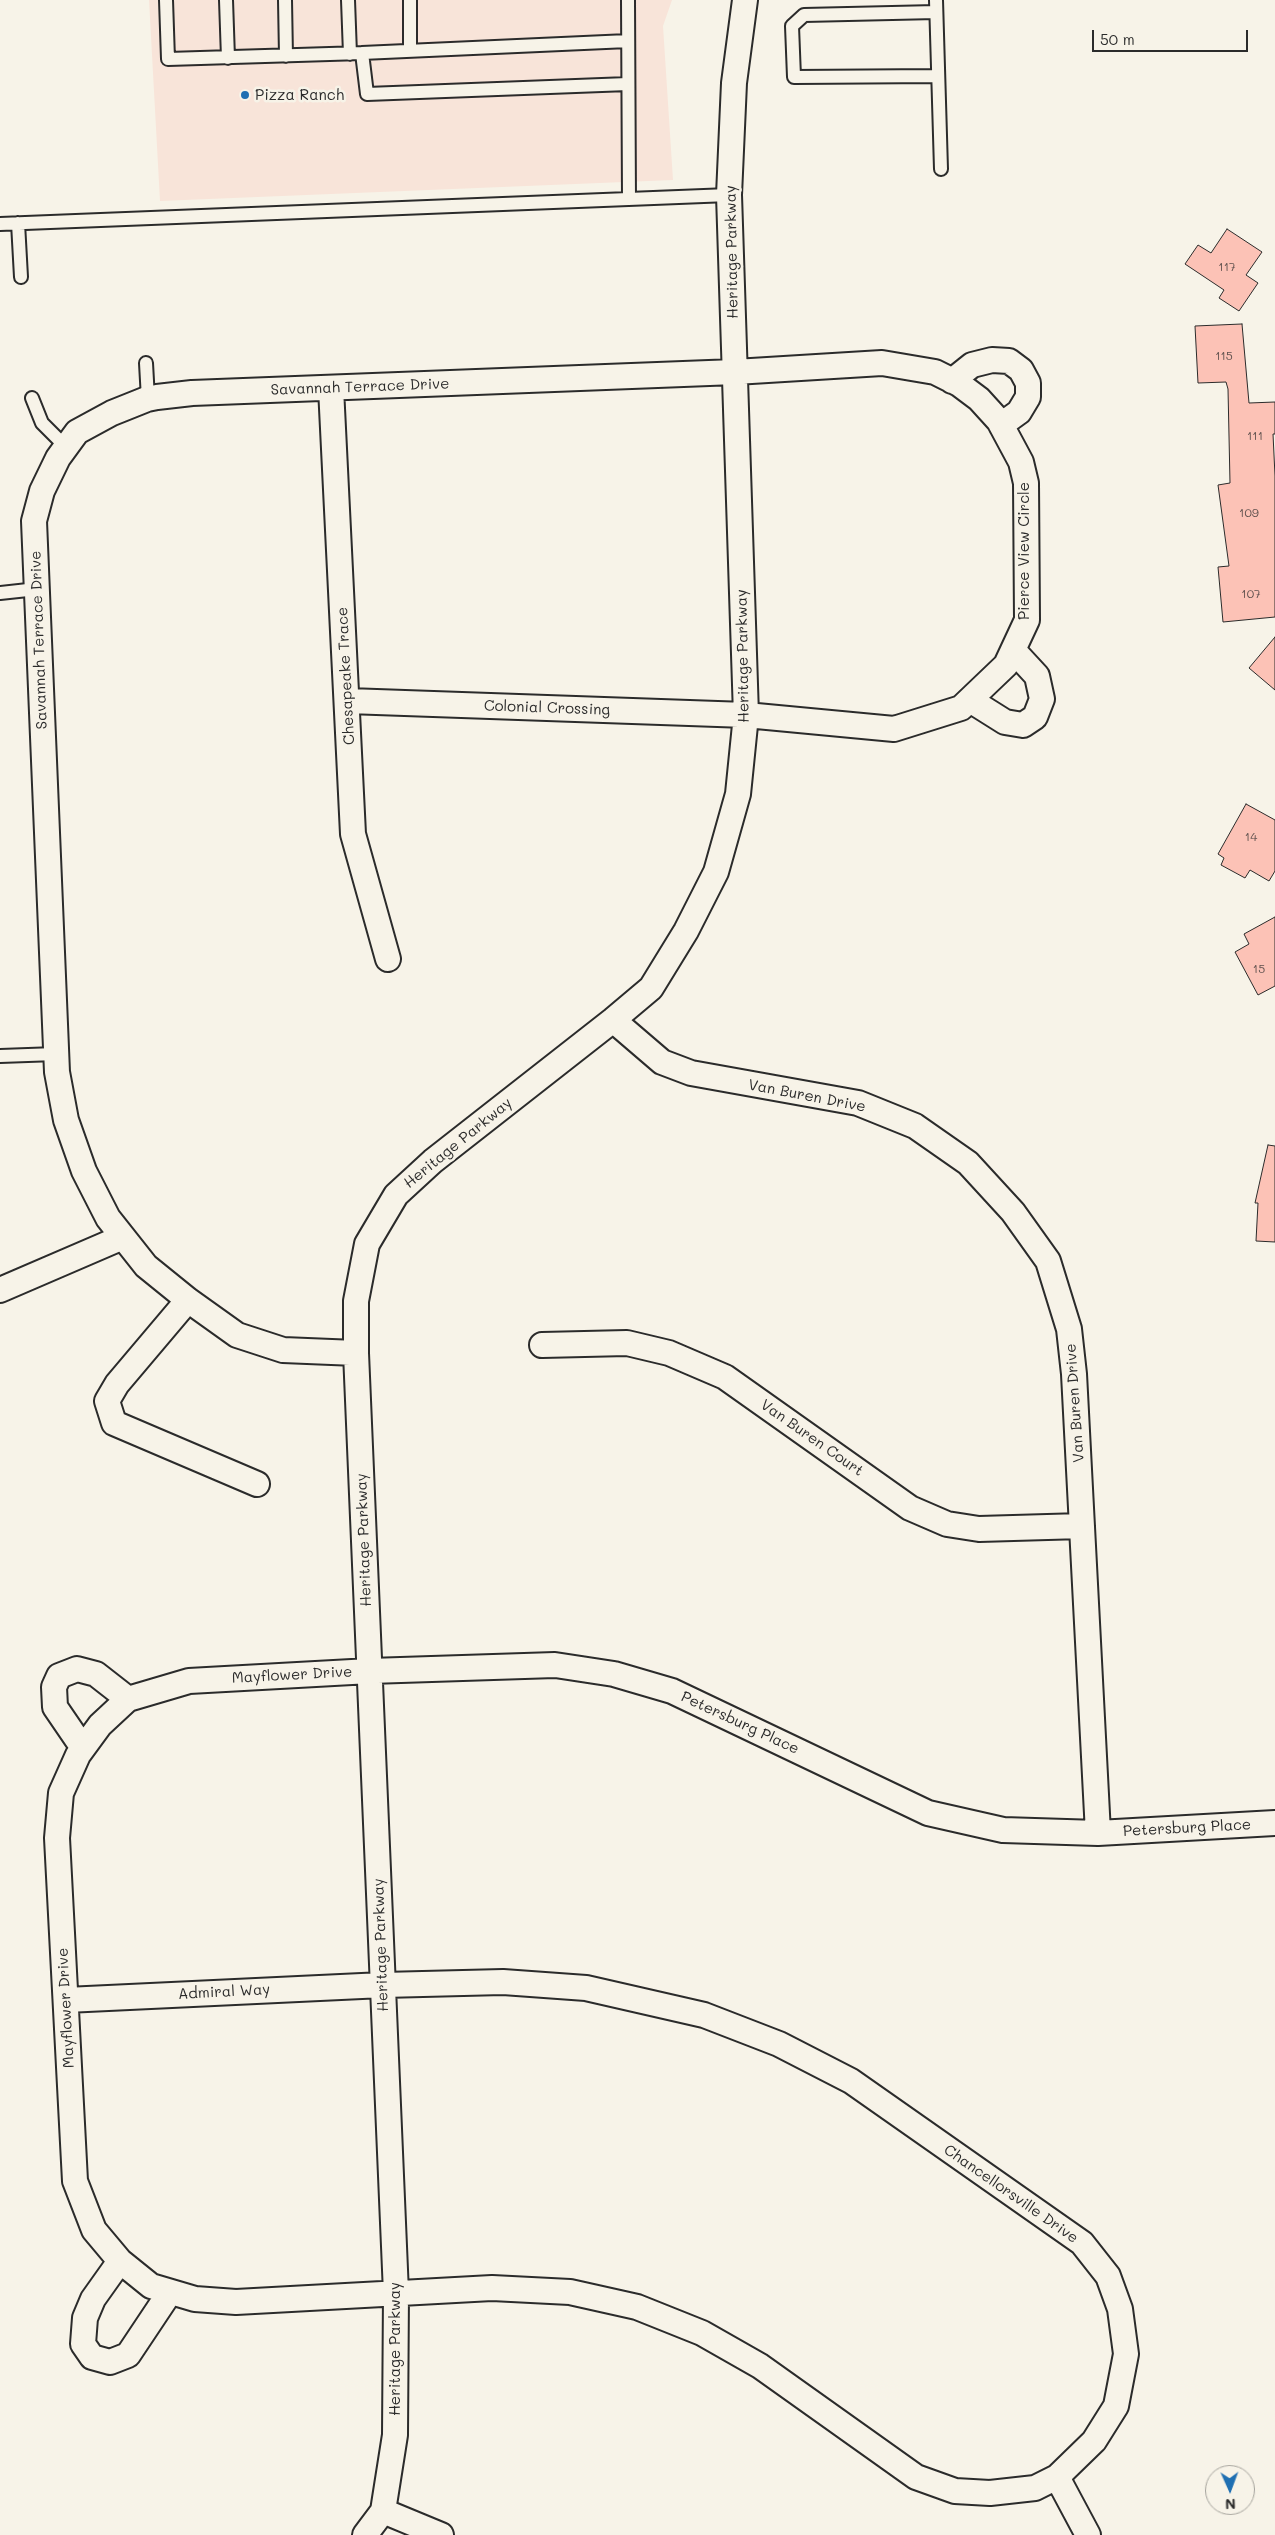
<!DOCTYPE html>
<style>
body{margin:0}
#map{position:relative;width:1275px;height:2535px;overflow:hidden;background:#f7f3e8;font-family:Mali,sans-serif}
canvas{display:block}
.north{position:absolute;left:1205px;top:2465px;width:50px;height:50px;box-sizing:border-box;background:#f7f3e8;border:1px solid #a5a39c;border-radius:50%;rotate:178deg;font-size:14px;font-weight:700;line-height:20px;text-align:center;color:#2b2b2b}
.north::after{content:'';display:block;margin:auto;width:18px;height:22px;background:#1f6fb2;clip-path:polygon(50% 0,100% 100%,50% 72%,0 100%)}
.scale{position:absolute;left:1092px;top:30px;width:156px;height:22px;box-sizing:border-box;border:2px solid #2b2b2b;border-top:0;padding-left:6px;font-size:15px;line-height:18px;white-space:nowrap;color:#2b2b2b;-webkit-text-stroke:4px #f7f3e8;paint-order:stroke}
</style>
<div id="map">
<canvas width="1275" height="2535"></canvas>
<div class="north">N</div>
<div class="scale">50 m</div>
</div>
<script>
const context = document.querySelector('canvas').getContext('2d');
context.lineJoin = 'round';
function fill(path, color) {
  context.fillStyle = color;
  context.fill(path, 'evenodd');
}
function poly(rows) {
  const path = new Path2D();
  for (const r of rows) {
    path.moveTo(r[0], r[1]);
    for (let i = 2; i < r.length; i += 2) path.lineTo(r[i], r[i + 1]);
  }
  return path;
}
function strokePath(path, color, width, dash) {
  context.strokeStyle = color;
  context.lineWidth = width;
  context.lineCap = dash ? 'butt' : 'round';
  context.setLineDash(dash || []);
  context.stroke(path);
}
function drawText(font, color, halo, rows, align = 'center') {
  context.font = font + ' Mali,sans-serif';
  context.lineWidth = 5;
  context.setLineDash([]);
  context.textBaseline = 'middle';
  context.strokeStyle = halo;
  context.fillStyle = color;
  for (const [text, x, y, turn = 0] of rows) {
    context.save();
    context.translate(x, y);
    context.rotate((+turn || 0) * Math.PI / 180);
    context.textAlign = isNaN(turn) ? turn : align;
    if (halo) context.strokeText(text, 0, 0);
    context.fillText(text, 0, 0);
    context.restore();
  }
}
fill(poly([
 [149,0,672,0,663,26,673,180,160,201]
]), '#f8e4d9');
const building = poly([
 [1227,229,1262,252,1246,275,1258,283,1239,311,1219,298,1224,290,1185,264,1198,245,1211,253,1227,229],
 [1242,324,1249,403,1275,402,1275,434,1273,434,1275,476,1275,617,1223,622,1218,567,1229,566,1218,485,1230,483,1228,389,1226,382,1198,383,1195,326,1242,324],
 [1275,637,1275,690,1249,668,1275,637],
 [1246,804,1275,820,1275,871,1269,881,1250,870,1245,878,1221,865,1224,858,1218,854,1246,804],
 [1275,917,1275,986,1258,995,1235,952,1249,944,1244,934,1275,917],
 [1268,1145,1275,1146,1275,1242,1256,1241,1258,1203,1255,1203,1268,1145]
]);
fill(building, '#fcc2b6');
strokePath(building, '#2b2b2b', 1);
const lane = poly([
 [166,0,168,59,362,53,367,94,628,84],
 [226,0,228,58],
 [285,0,286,56],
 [348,0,350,54],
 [628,0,629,199],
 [936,0,941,169],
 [936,12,804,15,792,26,794,77,938,76],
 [410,50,410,0],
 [362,53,628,41],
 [18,223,21,277],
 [0,224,729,195],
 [146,363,148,399],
 [32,398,42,423,66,447],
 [0,593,37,589],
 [0,1056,56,1054]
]);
const street = poly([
 [952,381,972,365,992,360,1009,361,1021,370,1028,383,1028,397,1019,412,1001,425],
 [331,388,353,834,388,959],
 [970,700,1005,722,1023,725,1035,717,1042,699,1037,676,1013,650],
 [348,701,746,715,894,729,961,708,1006,665,1027,620,1026,483,1021,462,999,421,979,399,959,384,935,372,882,363,735,372,192,393,157,397,147,399,112,413,77,432,58,458,42,491,34,521,57,1072,66,1120,84,1171,108,1218,146,1266,188,1300,237,1335,283,1350,356,1353],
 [613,1020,662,1062,691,1073,858,1103,915,1126,968,1163,1013,1212,1048,1261,1069,1329,1074,1374,1098,1833],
 [0,1290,123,1237],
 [188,1300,117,1384,107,1401,114,1423,257,1484],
 [542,1345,627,1343,669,1353,725,1377,910,1508,947,1524,979,1529,1082,1526],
 [83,1748,55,1707,54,1687,59,1676,77,1669,96,1674,128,1699],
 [66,2000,383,1985,503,1982,586,1988,704,2015,779,2044,851,2081,1082,2243,1108,2276,1120,2309,1126,2354,1116,2406,1094,2441,1057,2477,1035,2488,990,2493,955,2491,916,2477,760,2366,702,2333,637,2307,570,2292,492,2288,236,2302,195,2299,151,2286,120,2261,94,2230,75,2181,57,1838,61,1793,78,1755,100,1725,128,1699,189,1681,370,1671,555,1665,614,1674,672,1691,928,1813,1003,1830,1098,1833,1275,1823],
 [120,2261,93,2299,85,2318,83,2344,92,2357,110,2362,128,2355,170,2292],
 [1057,2477,1088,2535],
 [383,2511,441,2535],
 [365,2535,383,2511,395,2435,396,2293,356,1353,356,1301,367,1244,396,1195,433,1161,613,1020,651,988,686,931,716,872,738,794,746,715,729,195,734,83,745,0]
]);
strokePath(lane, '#2b2b2b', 16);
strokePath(street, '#2b2b2b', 28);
strokePath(lane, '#f7f3e8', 12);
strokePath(street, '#f7f3e8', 24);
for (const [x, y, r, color] of [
 [245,95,5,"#1f6fb2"]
]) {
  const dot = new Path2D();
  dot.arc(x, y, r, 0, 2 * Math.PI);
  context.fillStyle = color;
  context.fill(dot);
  strokePath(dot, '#f7f3e8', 2);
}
drawText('12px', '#5f514e', null, [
 ["117",1227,267],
 ["115",1224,356],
 ["111",1255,436],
 ["109",1249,513],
 ["107",1251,594],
 ["14",1251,837],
 ["15",1259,969]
]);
drawText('15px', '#2b2b2b', '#f7f3e8', [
 ["Pizza Ranch",255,95]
], 'left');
drawText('15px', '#2b2b2b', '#f7f3e8', [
 ["Heritage Parkway",732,252,-91],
 ["Savannah Terrace Drive",360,387,-2],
 ["Pierce View Circle",1024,551,-90],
 ["Savannah Terrace Drive",39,640,-92],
 ["Heritage Parkway",743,656,-91],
 ["Chesapeake Trace",346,676,-93],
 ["Colonial Crossing",547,708,2],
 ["Van Buren Drive",807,1096,11],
 ["Heritage Parkway",458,1143,-39],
 ["Van Buren Drive",1075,1403,-94],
 ["Van Buren Court",812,1438,35],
 ["Heritage Parkway",364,1540,-92],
 ["Mayflower Drive",292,1675,-3],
 ["Petersburg Place",740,1723,25],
 ["Petersburg Place",1187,1828,-3],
 ["Heritage Parkway",381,1945,-92],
 ["Admiral Way",224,1992,-3],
 ["Mayflower Drive",66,2008,-93],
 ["Chancellorsville Drive",1011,2194,35],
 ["Heritage Parkway",395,2349,-90]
]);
</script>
